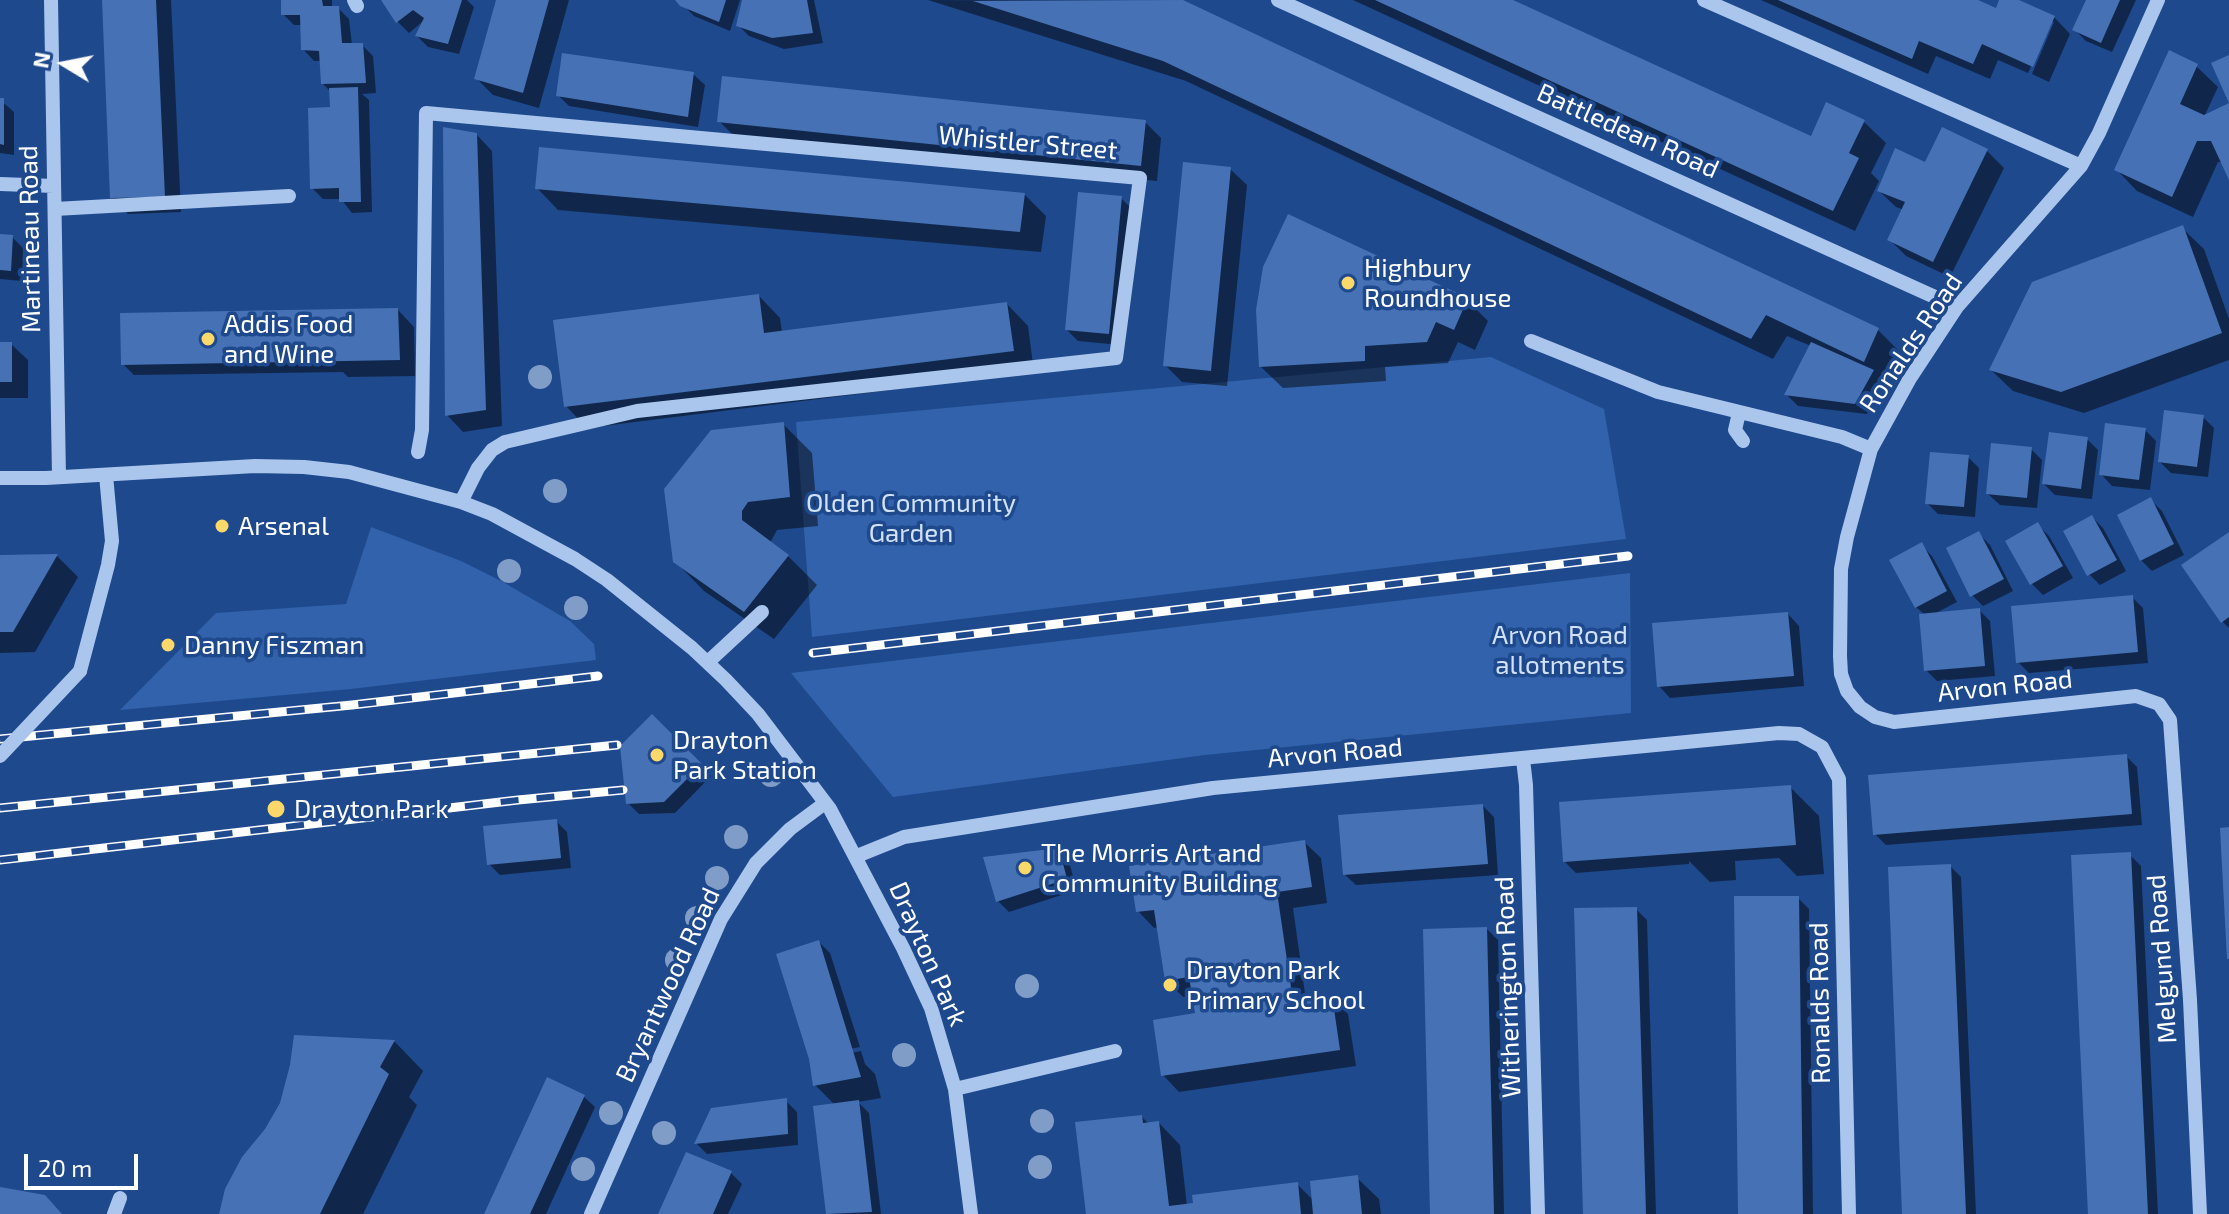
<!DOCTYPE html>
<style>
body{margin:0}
#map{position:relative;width:2229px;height:1214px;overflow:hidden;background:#1e498d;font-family:"Exo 2",sans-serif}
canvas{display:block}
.north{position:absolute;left:24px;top:24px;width:80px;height:80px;-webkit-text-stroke:6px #1e498d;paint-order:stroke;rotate:280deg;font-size:22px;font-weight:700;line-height:32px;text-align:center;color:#fff}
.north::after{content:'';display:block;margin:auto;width:28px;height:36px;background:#fff;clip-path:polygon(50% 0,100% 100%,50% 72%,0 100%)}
.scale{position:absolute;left:24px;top:1154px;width:114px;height:36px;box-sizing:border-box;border:4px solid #fff;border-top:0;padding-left:10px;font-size:24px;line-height:28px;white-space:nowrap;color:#fff;-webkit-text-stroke:6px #1e498d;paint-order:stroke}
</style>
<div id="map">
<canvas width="2229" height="1214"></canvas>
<div class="north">N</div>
<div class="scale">20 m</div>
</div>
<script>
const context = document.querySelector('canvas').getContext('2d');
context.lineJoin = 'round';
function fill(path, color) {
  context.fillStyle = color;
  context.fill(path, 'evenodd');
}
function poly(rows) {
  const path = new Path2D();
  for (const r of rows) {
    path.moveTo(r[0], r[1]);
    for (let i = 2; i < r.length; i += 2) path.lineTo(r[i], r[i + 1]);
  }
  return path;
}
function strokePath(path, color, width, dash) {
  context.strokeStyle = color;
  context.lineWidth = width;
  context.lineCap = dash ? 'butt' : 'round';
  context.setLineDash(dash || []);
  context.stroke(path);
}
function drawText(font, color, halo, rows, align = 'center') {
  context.font = font + ' "Exo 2",sans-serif';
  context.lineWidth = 7;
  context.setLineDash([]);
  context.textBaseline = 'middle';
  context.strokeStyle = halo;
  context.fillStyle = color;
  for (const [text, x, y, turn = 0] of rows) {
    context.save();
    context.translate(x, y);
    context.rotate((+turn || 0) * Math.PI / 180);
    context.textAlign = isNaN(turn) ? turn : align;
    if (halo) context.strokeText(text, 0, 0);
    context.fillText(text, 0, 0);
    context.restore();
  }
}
fill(poly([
 [1491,357,1604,409,1626,539,812,637,796,422],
 [371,527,461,561,503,582,570,621,594,644,596,660,351,689,120,710,216,613,346,604],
 [1630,573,1631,713,1205,755,893,797,791,673]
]), '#3162ab');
fill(poly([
 [104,0,171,0,181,212,128,214,112,197],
 [283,0,332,0,332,8,338,8,349,19,352,45,362,45,373,56,376,93,362,94,369,100,372,212,352,213,341,199,323,199,312,188,332,109,331,92,323,84,322,61,314,61,303,49,302,25,294,25,283,14],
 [384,0,467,0,474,7,459,54,428,47,417,36,427,18,409,33,398,22],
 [498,0,569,0,539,108,493,95,477,79],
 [678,0,740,0,730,31,694,16],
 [744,0,814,0,823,43,784,49,749,36,738,25],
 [928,0,1180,1,1878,330,1899,351,1886,382,1867,414,1798,406,1787,395,1811,346,1787,336,1773,359,1186,81],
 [1353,0,1508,0,1812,138,1827,105,1864,122,1886,143,1871,173,1879,181,1855,231],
 [1761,0,1973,0,1997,10,2001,0,2015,0,2054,17,2070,34,2049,82,2032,74,2054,22,2050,22,2028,73,1998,60,1990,79,1936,56,1928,74],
 [2088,0,2136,0,2112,52,2086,41,2075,30],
 [2196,66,2218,87,2204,117,2229,105,2229,175,2223,162,2218,162,2193,217,2137,191,2116,169],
 [693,74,705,85,698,127,569,106,558,95],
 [0,100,14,112,14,155,0,153],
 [719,121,1145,122,1161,138,1157,181,736,138],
 [1943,130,1987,151,2004,168,1950,277,1906,256,1889,239,1904,210,1896,207,1879,191,1926,165],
 [476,134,492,151,502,426,463,432,447,415],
 [1230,169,1247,185,1227,386,1182,382,1165,365],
 [537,188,1024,194,1046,216,1041,252,558,210],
 [1121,198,1132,209,1120,345,1078,341,1067,330],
 [2182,228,2204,249,2229,319,2229,360,2084,413,2013,391,1991,370],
 [0,236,12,237,23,248,22,281,0,279],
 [759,296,780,318,782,332,1007,304,1028,326,1034,372,587,428,566,406],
 [1467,300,1488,321,1475,350,1458,342,1448,363,1385,367,1386,381,1283,388,1261,367],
 [398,310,414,327,415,376,348,377,343,372,134,375,123,364],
 [0,344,11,344,28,360,28,398,0,398],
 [2203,417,2214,428,2208,477,2171,473,2160,462],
 [783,424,812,453,818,526,777,530,770,543,788,556,817,585,774,639,704,591,675,561],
 [2145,430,2156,441,2150,490,2112,486,2101,474],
 [2087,439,2098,450,2092,499,2055,495,2044,484],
 [2031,449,2042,460,2037,508,2000,505,1988,494],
 [1968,457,1979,468,1975,517,1938,514,1927,503],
 [2151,500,2162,511,2184,555,2152,571,2141,560],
 [2092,517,2103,528,2126,571,2100,585,2089,574],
 [2038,525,2049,536,2073,578,2043,595,2032,584],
 [1979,534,1990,545,2013,591,1983,606,1972,595],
 [2229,535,2229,628,2222,621],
 [1921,545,1932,556,1957,602,1934,614,1979,610,1990,621,1995,676,1937,681,1926,670,1925,615,1916,607],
 [57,556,78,577,35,652,0,653,0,557],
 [2132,597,2143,608,2148,663,2029,673,2018,662],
 [1788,614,1799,626,1804,686,1670,698,1659,686],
 [652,717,711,776,675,813,639,814,628,803],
 [2126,756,2137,767,2142,825,1886,845,1875,834],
 [1790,787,1819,816,1824,874,1797,876,1779,858,1735,861,1736,880,1710,882,1689,861,1689,864,1576,873,1565,862],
 [1483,806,1494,817,1498,875,1356,885,1344,874],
 [556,821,567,832,571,868,500,875,489,864],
 [1304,842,1321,858,1327,903,1293,908,1306,1001,1332,997,1348,1014,1356,1066,1179,1092,1163,1075,1197,1015,1194,995,1183,997,1166,980,1159,927,1154,928,1138,911],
 [1058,850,1069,862,1077,890,1009,912,998,901],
 [2130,855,2141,866,2158,1214,2090,1214],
 [1950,866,1961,877,1976,1214,1905,1214],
 [1798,898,1809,909,1813,1214,1740,1214],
 [1636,909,1647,920,1656,1214,1586,1214],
 [1487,929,1498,940,1504,1214,1432,1214],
 [819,942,830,953,860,1047,815,1056,815,1060,861,1051,865,1064,875,1074,881,1098,858,1102,869,1113,881,1214,828,1214,815,1107,835,1105,815,1085,811,1058,778,955],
 [296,1038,395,1042,423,1071,409,1097,417,1105,363,1214,221,1214,281,1104,292,1065],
 [583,1096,595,1107,546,1214,487,1214],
 [786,1101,797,1112,798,1145,707,1154,696,1143],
 [1142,1117,1149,1124,1159,1123,1180,1145,1187,1206,1297,1184,1314,1201,1357,1178,1379,1199,1381,1214,1088,1214],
 [688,1155,731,1173,742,1184,728,1214,661,1214]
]), '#0007');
fill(poly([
 [102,0,156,0,165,197,110,198],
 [281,0,322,0,323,6,339,6,342,43,363,43,366,83,321,84,319,51,301,50,300,15,281,15],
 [381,0,462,0,448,44,415,36,424,18,413,10,396,23],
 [496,0,549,0,523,93,474,79],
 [675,0,726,0,719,22,680,6],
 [742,0,807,0,813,33,772,38,736,26],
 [1183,0,1879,328,1864,362,1766,315,1751,339,1163,61,973,1],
 [1375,0,1513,0,1811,136,1826,102,1865,120,1849,153,1859,158,1833,211],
 [1778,0,1978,0,1996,8,1999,0,2019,0,2055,16,2033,67,1982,44,1973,64,1919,41,1912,59],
 [2086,0,2120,0,2101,43,2072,30],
 [2169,50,2198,64,2180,104,2204,115,2229,103,2211,63,2229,55,2229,180,2211,141,2197,141,2172,197,2114,170],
 [562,53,694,72,688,117,556,96],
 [722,76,1146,120,1141,166,717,122],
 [358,87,361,202,339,202,339,188,310,189,308,108,330,107,329,88],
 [0,98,4,98,4,145,0,144],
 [443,127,477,133,486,410,445,416],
 [1942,127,1988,149,1933,262,1887,240,1905,202,1877,191,1895,148,1925,162],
 [539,147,1025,193,1020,232,535,189],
 [1183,162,1231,167,1211,371,1163,366],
 [1078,192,1122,196,1109,334,1065,330],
 [1288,214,1468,298,1454,330,1436,322,1427,342,1365,346,1365,361,1259,367,1256,310,1263,267],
 [2183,225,2222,333,2061,392,1989,370,2032,282],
 [0,234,13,235,11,271,0,270],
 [759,294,764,333,1007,302,1014,351,564,407,553,320],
 [398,308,400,360,121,365,120,313],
 [0,342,12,342,12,382,0,382],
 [1811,342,1874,370,1855,404,1784,395],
 [2164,410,2204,415,2197,467,2158,462],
 [784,422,790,497,748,502,742,511,742,520,789,555,744,612,673,562,664,489,711,430],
 [2105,423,2146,428,2139,480,2099,475],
 [2049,432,2088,437,2081,489,2042,484],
 [1991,443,2032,447,2027,498,1986,494],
 [1930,452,1969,455,1964,507,1925,504],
 [2151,497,2174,544,2140,561,2117,515],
 [2092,515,2117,560,2087,576,2063,531],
 [2038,522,2063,566,2030,585,2005,541],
 [1979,531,2004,579,1970,597,1946,548],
 [2229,532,2229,617,2221,623,2181,565],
 [1922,542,1947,591,1915,608,1889,560],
 [58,554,13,632,0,632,0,555],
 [2133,595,2138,652,2016,663,2011,606],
 [1980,608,1985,666,1924,671,1919,614],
 [1788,612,1794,676,1657,687,1652,623],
 [652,714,702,764,664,802,626,804,620,746],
 [2127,754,2132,814,1873,835,1868,775],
 [1791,785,1796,845,1563,862,1559,802],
 [1483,804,1488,864,1343,875,1338,815],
 [557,819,561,858,487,865,483,826],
 [2229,827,2229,959,2227,959,2220,828],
 [1305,840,1312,887,1277,892,1293,1001,1332,995,1340,1050,1161,1076,1153,1020,1195,1013,1189,977,1165,981,1154,910,1136,912,1129,866],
 [1059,848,1067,879,996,902,983,857],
 [2131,852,2148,1214,2088,1214,2071,855],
 [1951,864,1966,1214,1902,1214,1888,867],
 [1734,896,1799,896,1803,1214,1738,1214],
 [1637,907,1646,1214,1583,1214,1574,908],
 [1487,927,1494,1214,1430,1214,1423,929],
 [819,940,861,1077,813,1086,809,1059,776,954],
 [294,1035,395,1040,380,1067,389,1074,320,1214,219,1214,225,1189,242,1157,265,1129,280,1103,290,1065],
 [547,1077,585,1095,530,1214,484,1214],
 [787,1098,788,1134,694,1144,711,1108],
 [859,1100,872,1212,826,1214,813,1106],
 [1142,1115,1143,1123,1159,1121,1169,1206,1193,1203,1192,1195,1298,1182,1301,1214,1086,1214,1075,1122],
 [686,1152,732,1171,713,1214,658,1214],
 [1358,1175,1362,1214,1313,1214,1310,1181],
 [0,1187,45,1195,62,1214,0,1214]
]), '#4672b5');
strokePath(poly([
 [51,0,59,477],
 [354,0,357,6],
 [1278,0,1957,307],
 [1704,0,2081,166],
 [2158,0,2099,133,2081,166,1957,307,1909,380,1871,449,1847,537,1841,569,1840,656,1841,674,1847,691,1860,707,1875,717,1894,722,2136,696,2159,704,2170,720,2190,1000,2200,1214],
 [0,184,54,186],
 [55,209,289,196],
 [1531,341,1658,392,1842,437,1871,449],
 [1739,413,1735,430,1743,441],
 [418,452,422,430,426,113,1140,178,1116,358,637,411,505,442,492,450,478,468,461,502],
 [0,478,46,478,255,466,304,467,349,472,461,502,492,514,575,559,607,580,692,648,726,680,758,714,830,809,903,948,931,1008,955,1089,971,1214],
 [708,662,762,612],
 [80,671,108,565,112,541,106,475],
 [1523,759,1526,785,1538,1214],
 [857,856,904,837,1213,788,1779,733,1799,734,1822,747,1839,779,1849,1214],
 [955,1089,1115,1051],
 [114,1214,120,1198],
 [591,1214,721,919,756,863,790,829,825,803]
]), '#abc6ed', 14);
const rail = poly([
 [813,653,1628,556],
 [0,739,352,705,598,676],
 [0,808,617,745],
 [0,860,518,800,623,790]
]);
strokePath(rail, '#fff', 9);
strokePath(rail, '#1e498d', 6, [18]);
strokePath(poly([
 [0,756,80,671]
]), '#abc6ed', 14);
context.fillStyle = '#809dc8';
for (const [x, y] of [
 [540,377],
 [555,491],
 [509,571],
 [576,608],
 [771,775],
 [736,837],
 [717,878],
 [697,918],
 [677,960],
 [1027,986],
 [904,1055],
 [611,1113],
 [1042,1121],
 [664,1133],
 [1040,1167],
 [583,1169]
]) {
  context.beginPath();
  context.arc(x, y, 12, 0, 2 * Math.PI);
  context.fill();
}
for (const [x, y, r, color] of [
 [1348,283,8,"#fcd86a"],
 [208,339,8,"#fcd86a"],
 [222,526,8,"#fcd86a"],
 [168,645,8,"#fcd86a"],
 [657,755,8,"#fcd86a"],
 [276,809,10,"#fcd86a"],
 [1025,868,8,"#fcd86a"],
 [1170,985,8,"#fcd86a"]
]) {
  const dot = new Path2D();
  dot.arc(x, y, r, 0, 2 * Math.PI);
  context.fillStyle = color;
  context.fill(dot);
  strokePath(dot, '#1e498d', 3);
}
drawText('26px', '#fff', '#1e498d', [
 ["Battledean Road",1628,131,24],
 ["Whistler Street",1028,143,5],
 ["Martineau Road",30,239,-91],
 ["Ronalds Road",1911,343,-56],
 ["Arvon Road",2005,686,-6],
 ["Arvon Road",1335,753,-5],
 ["Drayton Park",928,954,66],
 ["Melgund Road",2162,959,-94],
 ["Bryantwood Road",668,985,-65],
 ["Witherington Road",1508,987,-92],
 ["Ronalds Road",1820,1003,-91]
]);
drawText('26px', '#fff', '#1e498d', [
 ["Highbury",1364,268],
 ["Roundhouse",1364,298],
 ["Addis Food",224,324],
 ["and Wine",224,354],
 ["Arsenal",238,526],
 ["Danny Fiszman",184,645],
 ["Drayton",673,740],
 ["Park Station",673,770],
 ["Drayton Park",294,809],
 ["The Morris Art and",1041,853],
 ["Community Building",1041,883],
 ["Drayton Park",1186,970],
 ["Primary School",1186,1000]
], 'left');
drawText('26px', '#d1e1f9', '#1e498d', [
 ["Olden Community",911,503],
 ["Garden",911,533],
 ["Arvon Road",1560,635],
 ["allotments",1560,665]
]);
</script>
